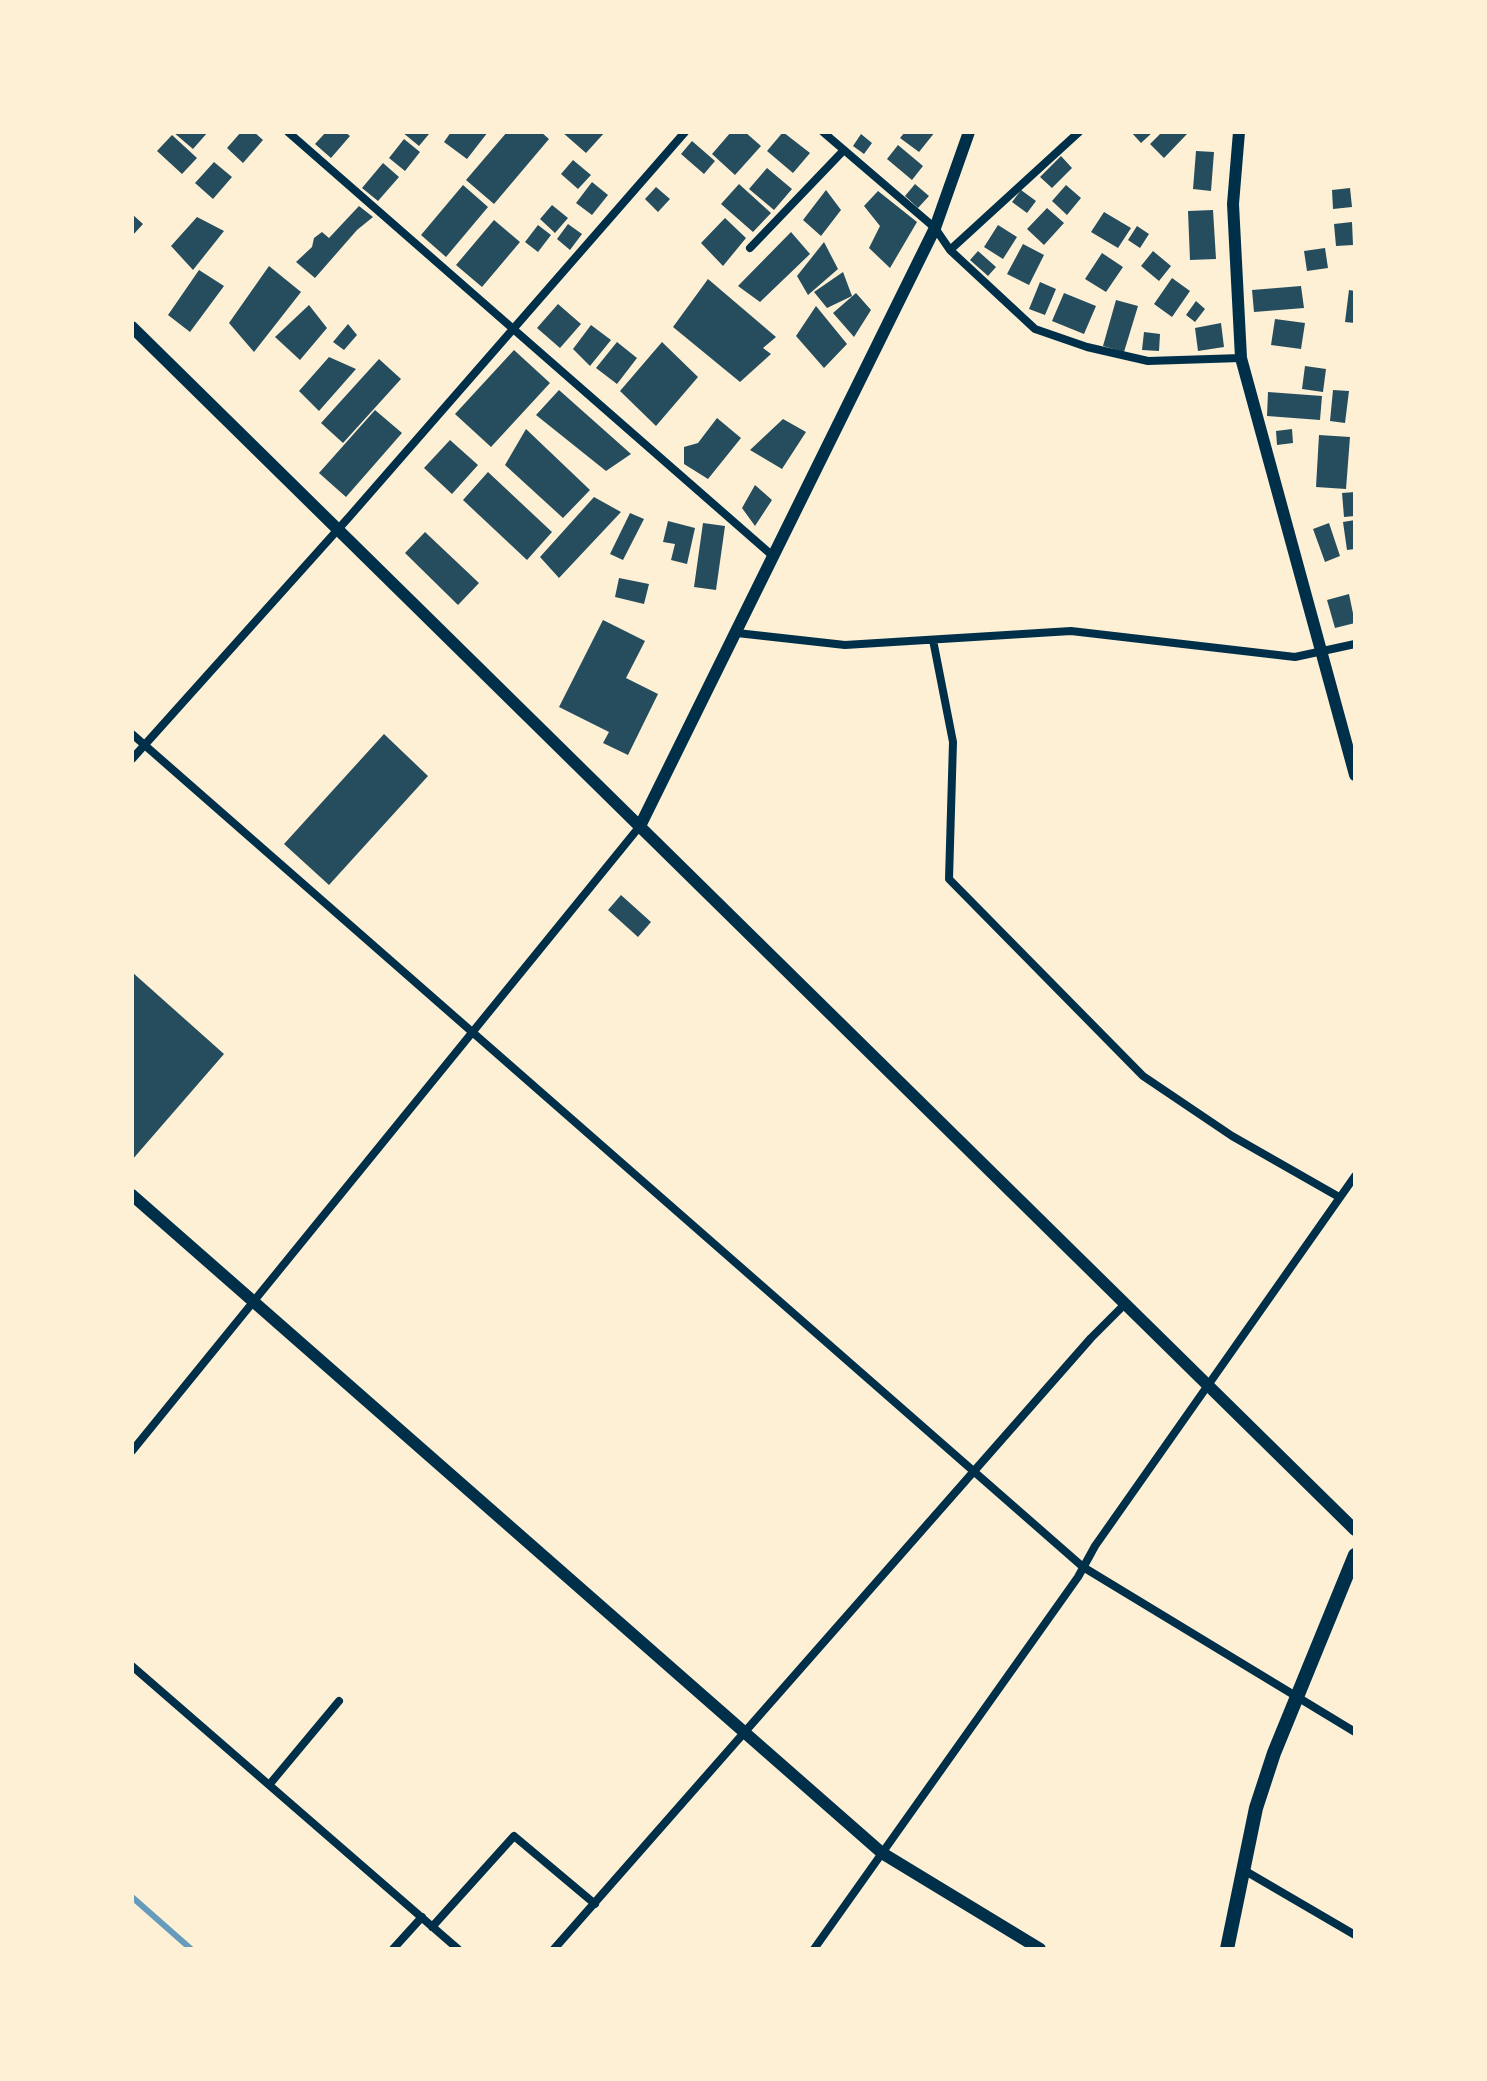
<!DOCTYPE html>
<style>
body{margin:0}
#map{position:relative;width:1487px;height:2081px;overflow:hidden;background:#fdf0d5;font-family:Roboto,sans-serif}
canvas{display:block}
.frame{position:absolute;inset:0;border:134px solid #fdf0d5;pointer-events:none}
</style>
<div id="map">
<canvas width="1487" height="2081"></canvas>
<div class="frame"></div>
</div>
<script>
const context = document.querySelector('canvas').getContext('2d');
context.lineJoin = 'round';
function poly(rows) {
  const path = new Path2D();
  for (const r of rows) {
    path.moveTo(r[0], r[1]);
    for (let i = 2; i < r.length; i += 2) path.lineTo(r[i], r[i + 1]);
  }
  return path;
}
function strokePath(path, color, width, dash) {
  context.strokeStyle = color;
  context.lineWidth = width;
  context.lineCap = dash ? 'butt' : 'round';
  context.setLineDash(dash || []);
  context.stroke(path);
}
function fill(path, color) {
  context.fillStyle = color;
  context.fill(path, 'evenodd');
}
strokePath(poly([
 [132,1897,191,1949]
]), '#669bbc', 6);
fill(poly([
 [173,132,208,132,193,149],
 [241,132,254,132,263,140,243,163,227,148],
 [326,132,345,132,350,136,331,158,315,144],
 [402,132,426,132,429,134,419,146],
 [451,132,488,132,467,159,444,142],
 [507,132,541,132,549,139,494,204,466,180],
 [562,132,605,132,586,153],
 [731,132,745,132,761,146,735,175,712,154],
 [783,132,810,153,793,173,767,151],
 [905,132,935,132,919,152,900,138],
 [1131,132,1153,132,1141,143],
 [1162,132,1187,134,1164,158,1150,144],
 [861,134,872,143,864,154,853,146],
 [172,135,197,158,182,174,157,151],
 [404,139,420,152,405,171,389,158],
 [692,141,715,161,704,174,681,154],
 [898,145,923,166,912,180,887,159],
 [1196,151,1214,152,1211,191,1193,189],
 [1061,156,1072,168,1052,188,1040,177],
 [573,160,591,175,578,189,561,174],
 [214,162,232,177,213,199,195,183],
 [383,163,399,177,378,201,362,188],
 [767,168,792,189,774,210,749,189],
 [592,182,608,195,592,215,576,203],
 [739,184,771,213,753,232,721,204],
 [915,184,929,196,918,208,905,196],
 [463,185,488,207,446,257,421,235],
 [1066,185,1081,198,1067,215,1052,201],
 [656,187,670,199,658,212,645,199],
 [1350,188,1352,207,1333,209,1332,190],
 [826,190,841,210,821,236,803,220],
 [1021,190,1036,201,1027,213,1012,202],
 [878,191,917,222,890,268,869,248,880,226,864,206],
 [552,205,568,218,555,233,540,219],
 [359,206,373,217,357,230,315,278,296,262,312,247,314,238,322,232,329,238],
 [1047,208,1064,223,1044,245,1027,229],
 [1213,210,1216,259,1190,260,1188,211],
 [1104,212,1131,228,1118,248,1091,232],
 [132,214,143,224,132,236],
 [197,217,224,231,193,270,171,246],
 [725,218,746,238,723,266,701,243],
 [494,220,520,242,482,287,456,265],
 [1352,222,1353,245,1336,246,1334,224],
 [568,224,582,234,570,250,557,239],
 [538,225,551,235,538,252,525,242],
 [998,225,1017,237,1003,259,984,247],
 [1137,226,1149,234,1140,248,1128,240],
 [791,232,810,254,760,302,738,286],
 [824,242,838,269,808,295,797,276],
 [1023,244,1044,255,1029,285,1007,274],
 [1325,248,1328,268,1307,271,1304,251],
 [978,251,996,267,988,276,970,260],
 [1153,251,1171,266,1159,281,1141,266],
 [1102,253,1123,267,1106,292,1085,279],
 [269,266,301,292,254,352,229,323],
 [199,270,224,286,190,332,168,315],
 [843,272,852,296,827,308,814,292],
 [1172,278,1190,291,1172,317,1154,304],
 [708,279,776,337,763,348,771,354,740,382,673,327],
 [1040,282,1056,289,1045,315,1029,309],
 [1301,286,1304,308,1254,312,1252,290],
 [1349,290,1355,291,1355,323,1345,322],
 [856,293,871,310,854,337,833,313],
 [1064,293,1096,306,1084,334,1052,321],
 [1116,300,1138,306,1124,352,1103,346],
 [1196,301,1205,309,1195,322,1186,315],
 [558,304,581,324,560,348,537,328],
 [309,305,327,328,300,360,275,337],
 [816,306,847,344,824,368,796,336],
 [1275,319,1305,323,1301,349,1271,345],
 [1221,323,1224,347,1198,351,1195,328],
 [348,324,357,335,344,350,333,342],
 [591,325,611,340,590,366,573,349],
 [1144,332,1160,334,1159,351,1142,350],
 [617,342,637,358,617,384,596,368],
 [662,342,698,377,656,426,620,391],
 [514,350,550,383,491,447,455,414],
 [329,357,356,369,319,411,299,391],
 [379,359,401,379,343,443,321,423],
 [1305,366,1326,369,1323,392,1302,389],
 [559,390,631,454,606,471,536,415],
 [1333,390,1349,391,1345,423,1330,421],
 [1268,392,1322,396,1320,420,1267,416],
 [375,410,402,433,346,497,319,473],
 [717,418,741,438,708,479,684,464,684,447,698,443],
 [783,419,806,432,782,469,750,450],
 [526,429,590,490,563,518,505,465],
 [1292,429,1293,443,1277,445,1276,431],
 [1319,435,1350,437,1346,489,1316,487],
 [450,440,478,465,452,494,424,468],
 [488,472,552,532,527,560,463,500],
 [755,485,772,500,755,526,742,508],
 [1355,492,1355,516,1344,517,1342,493],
 [594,497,621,512,559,578,540,557],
 [630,513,644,519,623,560,610,554],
 [1355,520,1355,549,1347,550,1343,522],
 [668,521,695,528,687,564,671,560,675,544,663,542],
 [703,523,725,526,716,590,694,587],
 [1329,523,1340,556,1325,562,1313,529],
 [425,532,479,583,458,605,405,553],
 [619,578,649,584,644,604,615,597],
 [1349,594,1355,623,1335,628,1327,600],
 [603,620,645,641,626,678,658,694,628,755,603,743,609,732,559,707],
 [384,734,428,776,329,885,284,844],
 [621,895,651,922,638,937,608,910],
 [132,972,224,1054,132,1160]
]), '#264d5e');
strokePath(poly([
 [288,132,774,557],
 [823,132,935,228,950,250,1035,329,1087,347,1148,361,1241,358],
 [750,248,844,150],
 [950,250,1079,132],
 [737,633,845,645,1071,631,1295,657,1355,644],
 [933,640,953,742,949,879,1143,1076,1232,1136,1339,1197],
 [132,734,1083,1567,1355,1732],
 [132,759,350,516,685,132],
 [132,1451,640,826],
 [132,1666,458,1949],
 [269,1785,339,1701],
 [1242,1869,1355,1935],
 [432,1927,514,1836,595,1904],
 [393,1949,422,1917],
 [554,1949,1091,1338,1125,1304],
 [814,1949,1078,1577,1095,1546,1355,1176]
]), '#003049', 8);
strokePath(poly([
 [1239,132,1233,204,1241,358,1355,775],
 [132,327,1355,1530],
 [640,826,935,228,969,132],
 [132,1195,882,1853,1040,1949]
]), '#003049', 12);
strokePath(poly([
 [1227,1949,1256,1808,1274,1753,1355,1555]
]), '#003049', 14);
</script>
